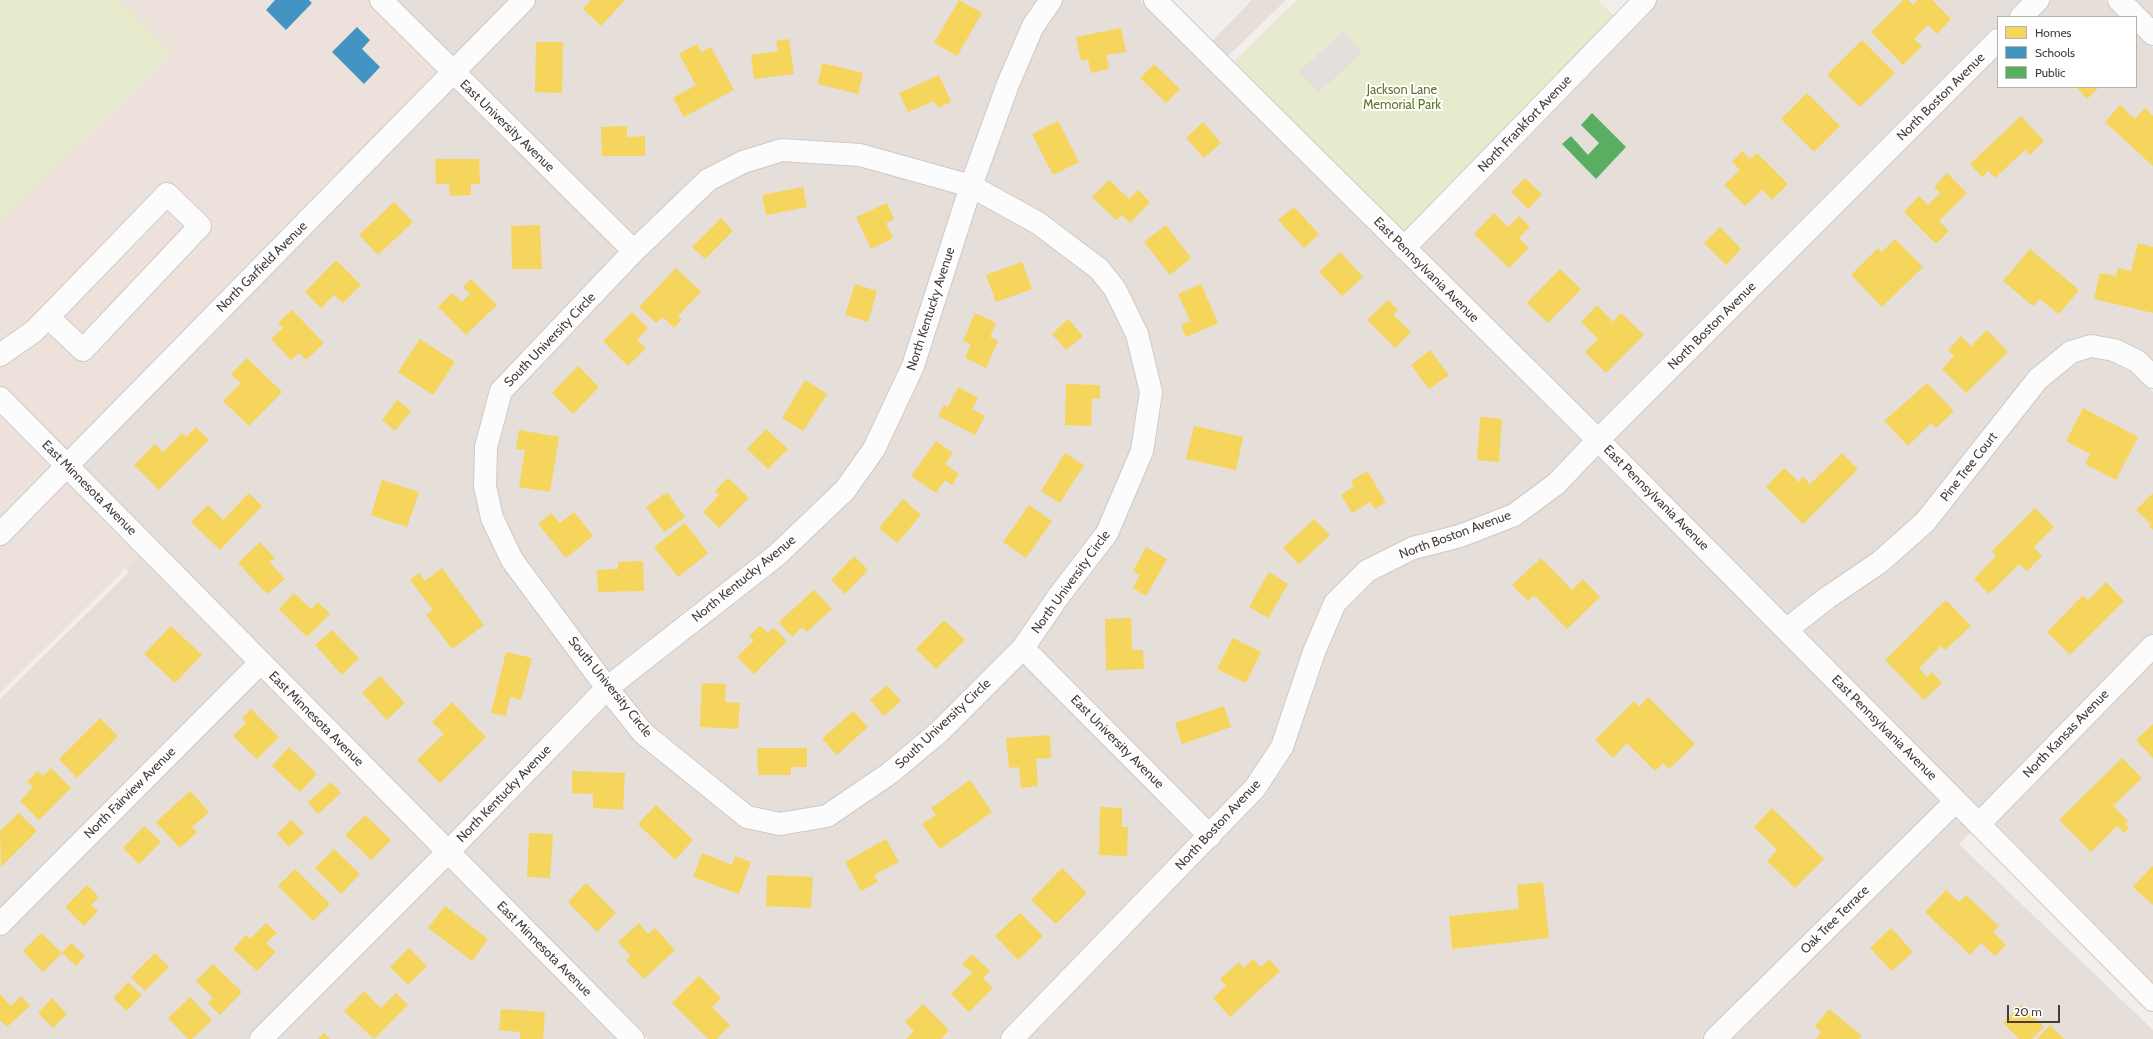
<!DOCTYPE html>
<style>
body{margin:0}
#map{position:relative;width:2153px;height:1039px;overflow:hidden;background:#f1eeec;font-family:Cabin,sans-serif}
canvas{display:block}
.legend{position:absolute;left:1997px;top:16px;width:140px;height:72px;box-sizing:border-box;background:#fff;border:1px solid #b5b1af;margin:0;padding:5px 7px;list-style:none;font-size:12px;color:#473c37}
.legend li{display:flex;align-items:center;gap:8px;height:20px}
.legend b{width:20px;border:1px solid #b5b1af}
.scale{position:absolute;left:2007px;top:1005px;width:53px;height:18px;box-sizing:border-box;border:2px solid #473c37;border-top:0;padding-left:5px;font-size:12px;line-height:14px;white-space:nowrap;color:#473c37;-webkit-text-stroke:3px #fff;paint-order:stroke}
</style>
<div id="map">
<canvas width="2153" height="1039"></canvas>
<ul class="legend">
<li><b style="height:11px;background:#f6d55c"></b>Homes</li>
<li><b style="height:11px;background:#4393c3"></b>Schools</li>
<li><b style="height:11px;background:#5aae61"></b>Public</li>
</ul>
<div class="scale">20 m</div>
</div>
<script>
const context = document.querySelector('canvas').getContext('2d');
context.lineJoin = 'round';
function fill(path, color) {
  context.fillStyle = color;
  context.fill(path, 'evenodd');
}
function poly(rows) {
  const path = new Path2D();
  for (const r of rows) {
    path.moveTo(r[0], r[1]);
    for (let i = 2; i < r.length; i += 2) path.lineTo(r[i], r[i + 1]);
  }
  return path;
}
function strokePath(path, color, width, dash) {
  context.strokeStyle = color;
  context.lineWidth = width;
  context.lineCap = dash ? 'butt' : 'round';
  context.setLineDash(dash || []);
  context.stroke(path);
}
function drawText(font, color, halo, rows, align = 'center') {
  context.font = font + ' Cabin,sans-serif';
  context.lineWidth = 4;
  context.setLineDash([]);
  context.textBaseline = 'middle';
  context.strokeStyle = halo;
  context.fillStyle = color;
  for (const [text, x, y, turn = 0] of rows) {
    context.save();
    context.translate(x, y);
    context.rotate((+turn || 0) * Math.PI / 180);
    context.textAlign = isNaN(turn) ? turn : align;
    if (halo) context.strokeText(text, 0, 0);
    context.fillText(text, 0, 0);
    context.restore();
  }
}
fill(poly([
 [395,0,511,0,453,59],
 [536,0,1041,0,966,174,780,141,635,238,466,72],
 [1063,0,1140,0,1584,441,1550,477,1510,506,1364,562,1273,743,1247,783,1211,821,1036,646,1151,454,1124,284,983,181,1017,87,1042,30],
 [1252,0,1286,0,1227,57,1212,41],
 [1658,0,2025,0,2008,17,1998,17,1998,27,1599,426,1418,247],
 [2051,0,2105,0,2122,17,2034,17],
 [2134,0,2153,0,2153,19],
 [2136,31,2153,48,2153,363,2094,337,1918,515,1875,555,1788,617,1612,439,1998,53,1998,87,2136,87],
 [452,87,621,252,495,385,475,488,594,688,449,838,80,465],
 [782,160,857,164,959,193,904,363,866,445,838,485,771,548,610,674,520,554,501,514,495,484,495,447,510,395,641,257,713,187,746,171],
 [976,201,1032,231,1092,276,1106,295,1128,338,1141,394,1133,450,1099,529,1016,643,933,726,885,766,825,807,781,814,753,808,651,726,621,689,852,497],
 [2091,356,2110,359,2130,369,2153,392,2153,633,1980,810,1801,630,1832,605,2045,385,2075,361],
 [1597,454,1942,802,1702,1039,1025,1039,1224,835,1323,655,1343,608,1372,579,1416,558,1462,544],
 [66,480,247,663,0,912,0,699,129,572,55,490],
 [2153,659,2153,985,1993,822],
 [1023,662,1197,836,999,1039,648,1039,461,851,606,703,741,825,828,826],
 [259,676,434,853,248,1039,0,1039,0,938],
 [1955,814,1972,831,1959,844,1963,848,2153,1030,2153,1039,1728,1039],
 [447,866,618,1039,274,1039]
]), '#e5ded9');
fill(poly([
 [0,0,381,0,453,73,67,465,147,547,0,693]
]), '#ece2db');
fill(poly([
 [0,0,120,0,172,53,0,223],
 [1297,0,1598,0,1617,19,1410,230,1396,231,1233,63]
]), '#e7eacc');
fill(poly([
 [1343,31,1362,52,1318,93,1299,72]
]), '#e3dfdd');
fill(poly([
 [591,0,625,0,601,26,583,9],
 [959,0,982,13,957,56,934,43],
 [1903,0,1908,0,1913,5,1918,0,1932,0,1951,19,1937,34,1928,25,1914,39,1922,46,1903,65,1871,32],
 [1121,28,1126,52,1106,55,1109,69,1091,73,1088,59,1081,61,1076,37],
 [789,39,794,74,754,79,751,55,778,51,776,41],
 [1862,40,1895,73,1860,107,1827,75],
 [536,42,563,42,562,93,535,92],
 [697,44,701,52,711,47,734,90,684,117,673,98,696,85,679,54],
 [822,63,863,73,858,94,818,84],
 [1154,64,1180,89,1166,103,1140,78],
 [939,75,951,102,938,108,934,101,908,112,899,93],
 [2076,87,2099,87,2087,99],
 [1807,93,1840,126,1814,152,1781,119],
 [2120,105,2135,119,2145,108,2153,116,2153,166,2105,122],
 [2021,116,2044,141,2030,155,2025,150,1995,178,1988,171,1982,177,1970,164],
 [1058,121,1079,162,1053,175,1032,134],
 [1203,122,1221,143,1204,158,1186,138],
 [627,126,627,137,645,136,645,156,602,156,601,127],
 [1742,151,1750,159,1757,153,1788,184,1772,200,1762,190,1745,206,1724,185,1740,170,1732,162],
 [435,159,479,159,480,184,471,184,471,195,450,196,449,184,436,184],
 [1947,173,1967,193,1939,221,1949,231,1936,244,1904,212,1919,196,1928,205,1940,193,1934,187],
 [1525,178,1542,194,1528,209,1511,192],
 [1109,180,1129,199,1138,190,1150,202,1130,223,1122,215,1116,220,1092,197],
 [803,187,807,207,766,215,762,195],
 [394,202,413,222,378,255,359,235],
 [887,203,894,219,886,223,893,238,871,249,856,217],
 [1294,207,1319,234,1304,248,1278,220],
 [1494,213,1508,227,1519,216,1530,227,1519,238,1529,248,1509,268,1474,234],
 [721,218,733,231,705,259,692,247],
 [540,225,542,269,512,269,511,226],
 [1166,225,1191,258,1170,275,1144,242],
 [1720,227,1741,249,1726,265,1704,243],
 [1895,239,1923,267,1882,307,1851,275,1878,248,1882,252],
 [2138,243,2153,247,2153,313,2094,299,2100,273,2116,276,2118,268,2131,271],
 [2030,249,2079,290,2059,314,2040,299,2033,306,2003,281],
 [1340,252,1363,277,1342,296,1319,272],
 [336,260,361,285,343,303,334,295,321,308,305,292],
 [1022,262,1032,289,996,302,986,275],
 [676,268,701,292,678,316,682,319,674,328,663,317,656,323,639,307],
 [1560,269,1581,289,1548,323,1527,303],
 [471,279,497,305,466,335,438,307,452,293,462,302,470,294,463,287],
 [855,284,877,291,868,322,845,315],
 [1201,284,1218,323,1186,337,1181,325,1190,321,1178,294],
 [1388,300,1398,310,1393,315,1411,332,1395,348,1367,320],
 [1597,305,1613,322,1621,313,1644,335,1606,373,1585,352,1598,339,1581,322],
 [292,310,324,343,306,360,299,353,291,360,271,339,283,328,278,323],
 [632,312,648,328,637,340,646,348,628,366,603,341],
 [975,313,996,323,990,337,998,341,986,368,965,358,971,344,963,341],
 [1068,319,1083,336,1066,350,1052,334],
 [1987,330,2008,352,1966,393,1942,369,1954,356,1948,350,1961,336,1971,346],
 [420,339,455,362,433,395,398,372],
 [1430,350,1449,375,1429,389,1411,365],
 [247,358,282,392,249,426,223,401,241,383,231,374],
 [578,366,599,387,573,414,552,393],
 [805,380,827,394,803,431,782,418],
 [1927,383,1954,411,1936,428,1931,423,1908,446,1884,421],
 [1066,384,1100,385,1100,399,1092,398,1091,426,1065,425],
 [958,387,978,398,972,409,985,416,975,435,938,416,944,405,948,407],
 [397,400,411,411,395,431,382,420],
 [2083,408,2138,437,2116,480,2085,464,2090,454,2066,441],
 [1480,417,1502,419,1499,462,1477,460],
 [1194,426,1243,437,1236,470,1186,459],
 [196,427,209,440,159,490,134,465,155,444,163,452,182,433,186,437],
 [766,429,788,449,768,469,747,449],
 [519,430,559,437,550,492,519,487,525,450,516,449],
 [936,441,953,453,945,464,959,474,952,485,945,480,936,493,911,476],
 [1065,453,1084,465,1060,503,1041,491],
 [1842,453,1858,469,1803,524,1766,487,1784,468,1799,482,1803,477,1810,484],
 [1367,471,1386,502,1375,509,1370,502,1352,513,1341,495,1354,486,1351,481],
 [728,478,749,498,719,528,703,512,719,495,715,491],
 [382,480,419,492,407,527,371,515],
 [667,492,685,517,664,532,646,507],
 [249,493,262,506,220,550,191,522,208,505,223,520],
 [2153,493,2153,530,2149,526,2151,524,2136,510],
 [903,499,921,515,897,543,879,528],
 [1029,505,1052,521,1026,558,1003,542],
 [2035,508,2054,527,2034,547,2042,556,2027,571,2019,564,1989,594,1974,579,1996,556,1992,551],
 [574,512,593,536,566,558,538,524,551,513,560,523],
 [1314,519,1330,535,1299,564,1283,548],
 [685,523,708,553,678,577,654,547],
 [260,542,275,558,269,562,285,579,267,594,238,563],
 [1146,547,1167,559,1146,596,1133,588,1140,575,1133,571],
 [854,556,868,570,845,594,831,580],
 [1541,558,1572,590,1583,579,1600,597,1567,629,1534,595,1528,601,1512,585],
 [643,561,644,591,598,592,597,570,618,569,618,562],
 [442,568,484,625,452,649,426,615,433,610,410,580,419,573,425,581],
 [1269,572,1288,584,1268,618,1249,607],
 [2106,582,2124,601,2070,655,2047,632,2083,595,2088,600],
 [814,590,832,609,807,632,802,627,792,637,779,622],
 [294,593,311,609,318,602,330,614,307,637,279,609],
 [1946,600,1971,626,1945,650,1941,646,1919,668,1927,677,1932,672,1942,683,1924,700,1885,660],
 [1131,618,1132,650,1143,650,1144,669,1106,670,1105,619],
 [944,620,965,640,936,669,916,649],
 [171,626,202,655,175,683,144,654],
 [760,626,768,633,774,628,787,641,754,674,737,657,754,640,749,636],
 [332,630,359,658,342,675,315,645],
 [1233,638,1261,652,1246,683,1217,669],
 [506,652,532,658,521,700,510,697,506,716,491,713],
 [380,676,405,703,387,720,362,693],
 [702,683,726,684,725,702,740,703,738,729,700,727],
 [887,685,901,701,884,716,870,700],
 [1648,697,1695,744,1669,769,1663,763,1655,771,1627,743,1613,758,1595,740,1634,701,1639,707],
 [452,702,486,737,440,783,417,760,444,734,432,722],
 [1224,706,1231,727,1182,744,1175,723],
 [251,709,279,737,257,759,233,736,246,723,242,718],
 [853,711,868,727,837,755,822,739],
 [100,718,118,736,77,778,59,759],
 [2153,724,2153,758,2136,740],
 [1050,735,1051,758,1036,759,1038,786,1021,788,1019,767,1009,768,1006,738],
 [289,747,317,774,300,792,272,766],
 [757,748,807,748,807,767,791,767,791,775,758,775],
 [2122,758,2142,778,2113,806,2128,821,2125,824,2129,828,2124,833,2117,826,2091,852,2059,820],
 [51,768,71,788,39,820,20,801,33,787,27,782,38,771,43,776],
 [572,771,625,773,623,810,593,808,593,794,572,793],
 [970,780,992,812,940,849,922,824,936,815,931,808],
 [331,782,341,793,318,814,308,802],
 [190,791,209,812,192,827,197,832,180,848,156,822],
 [656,805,693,840,675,860,638,824],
 [1100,807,1122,808,1122,827,1128,827,1127,856,1099,855],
 [1772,808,1824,859,1795,888,1767,861,1777,850,1754,827],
 [19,813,37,831,1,867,0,831],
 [365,815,391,840,371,860,345,835],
 [291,820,304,833,289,847,277,834],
 [144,826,161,842,139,864,123,848],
 [529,833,553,834,550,878,527,877],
 [886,839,899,862,874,875,878,882,861,891,845,862],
 [334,849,360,874,341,894,315,868],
 [702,853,732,865,735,856,751,862,739,894,693,877],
 [2152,866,2153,867,2153,905,2133,887],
 [1062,868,1087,893,1056,924,1031,900],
 [295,869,330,904,313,921,278,886],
 [767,875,813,877,811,908,766,906],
 [1543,882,1549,938,1452,949,1449,916,1519,909,1517,885],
 [586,883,616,913,597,932,568,902],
 [87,885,99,897,91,905,98,911,84,926,65,907],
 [1946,890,1959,902,1966,895,1999,926,1993,932,2006,945,1995,956,1981,943,1970,955,1925,912],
 [445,906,488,939,472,961,428,928],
 [1020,913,1043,936,1018,960,995,936],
 [266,923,277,933,266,943,276,952,257,971,233,949,246,935,250,939],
 [639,923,648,934,655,928,675,950,644,979,626,960,631,956,618,942],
 [1891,928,1913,952,1892,971,1870,948],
 [41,933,62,953,43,972,23,951],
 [71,943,85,956,76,966,62,953],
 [409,948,427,966,408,985,390,967],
 [155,953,169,967,145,991,131,977],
 [972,954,990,971,983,978,993,988,969,1012,951,994,972,973,962,964],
 [1253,959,1261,967,1269,959,1280,971,1230,1017,1213,998,1226,986,1220,979,1239,962,1244,968],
 [213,964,242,992,220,1015,208,1003,213,998,196,981],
 [699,976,721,998,712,1007,730,1025,717,1039,708,1039,672,1003],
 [128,982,142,995,127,1011,113,998],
 [364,991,381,1008,396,993,408,1005,374,1039,344,1011],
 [0,994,11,1006,21,996,30,1006,7,1027,0,1020],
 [190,997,212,1020,192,1039,188,1039,168,1018],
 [52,998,67,1014,53,1028,38,1013],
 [923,1004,949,1030,941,1039,906,1039,914,1031,905,1022],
 [2021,1005,2044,1027,2032,1039,2019,1039,2003,1023],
 [501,1009,545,1012,543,1039,520,1039,520,1032,499,1030],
 [1829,1009,1862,1036,1859,1039,1816,1039,1821,1032,1815,1026],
 [2050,1025,2064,1039,2037,1039],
 [324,1033,330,1039,318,1039]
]), '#f6d55c');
fill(poly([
 [275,0,309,0,312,3,286,30,266,10],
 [357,27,370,40,362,49,380,67,364,84,332,52]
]), '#4393c3');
fill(poly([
 [1592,113,1626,147,1596,179,1562,144,1571,136,1588,155,1599,143,1581,125]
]), '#5aae61');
const minor = poly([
 [381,0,634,251],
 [1155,0,1598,440,2153,1000],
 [2119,0,2153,34],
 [2021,17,2038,0],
 [782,150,860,155,971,186,1038,223,1099,269,1115,289,1137,334,1151,392,1142,451,1107,533,1058,597,1023,648,939,732,890,773,827,816,780,824,747,817,643,733,607,688,512,560,492,518,485,486,486,447,501,391,634,251,708,180,743,162,782,150],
 [1404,248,1645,0],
 [0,355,33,332,48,317,167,194,200,226,83,350,48,317],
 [0,398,633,1039],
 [0,534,524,0],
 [1786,630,1827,598,1880,562,1925,522,2038,379,2071,352,2091,346,2114,350,2137,361,2153,377],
 [1023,648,1210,836],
 [1979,824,2153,646],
 [0,924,261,662],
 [261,1039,448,852,607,688,777,555,845,490,874,449,913,366,971,186,1008,84,1033,26,1051,0],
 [1012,1039,1255,788,1282,747,1314,652,1335,603,1367,571,1413,548,1460,536,1514,515,1556,484,1598,440,1998,40],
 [1715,1039,1956,801]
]);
strokePath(minor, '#cdcac7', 24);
strokePath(minor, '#fdfcfc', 22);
drawText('13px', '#5e782b', '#fff', [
 ["Jackson Lane",1402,90],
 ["Memorial Park",1402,105]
]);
drawText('13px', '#473c37', '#fff', [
 ["North Boston Avenue",1941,97,-45],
 ["North Frankfort Avenue",1525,124,-46],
 ["East University Avenue",507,126,44],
 ["North Garfield Avenue",262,267,-45],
 ["East Pennsylvania Avenue",1426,270,45],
 ["North Kentucky Avenue",931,309,-72],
 ["North Boston Avenue",1712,326,-45],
 ["South University Circle",550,340,-46],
 ["Pine Tree Court",1969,467,-52],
 ["East Minnesota Avenue",89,488,45],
 ["East Pennsylvania Avenue",1656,498,45],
 ["North Boston Avenue",1455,535,-20],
 ["North Kentucky Avenue",744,579,-39],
 ["North University Circle",1071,582,-54],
 ["South University Circle",610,687,51],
 ["East Minnesota Avenue",316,719,45],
 ["South University Circle",943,724,-43],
 ["East Pennsylvania Avenue",1884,728,45],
 ["North Kansas Avenue",2066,734,-46],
 ["East University Avenue",1117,742,45],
 ["North Fairview Avenue",130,793,-45],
 ["North Kentucky Avenue",504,794,-46],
 ["North Boston Avenue",1218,825,-47],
 ["Oak Tree Terrace",1835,920,-45],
 ["East Minnesota Avenue",544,949,45]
]);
</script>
